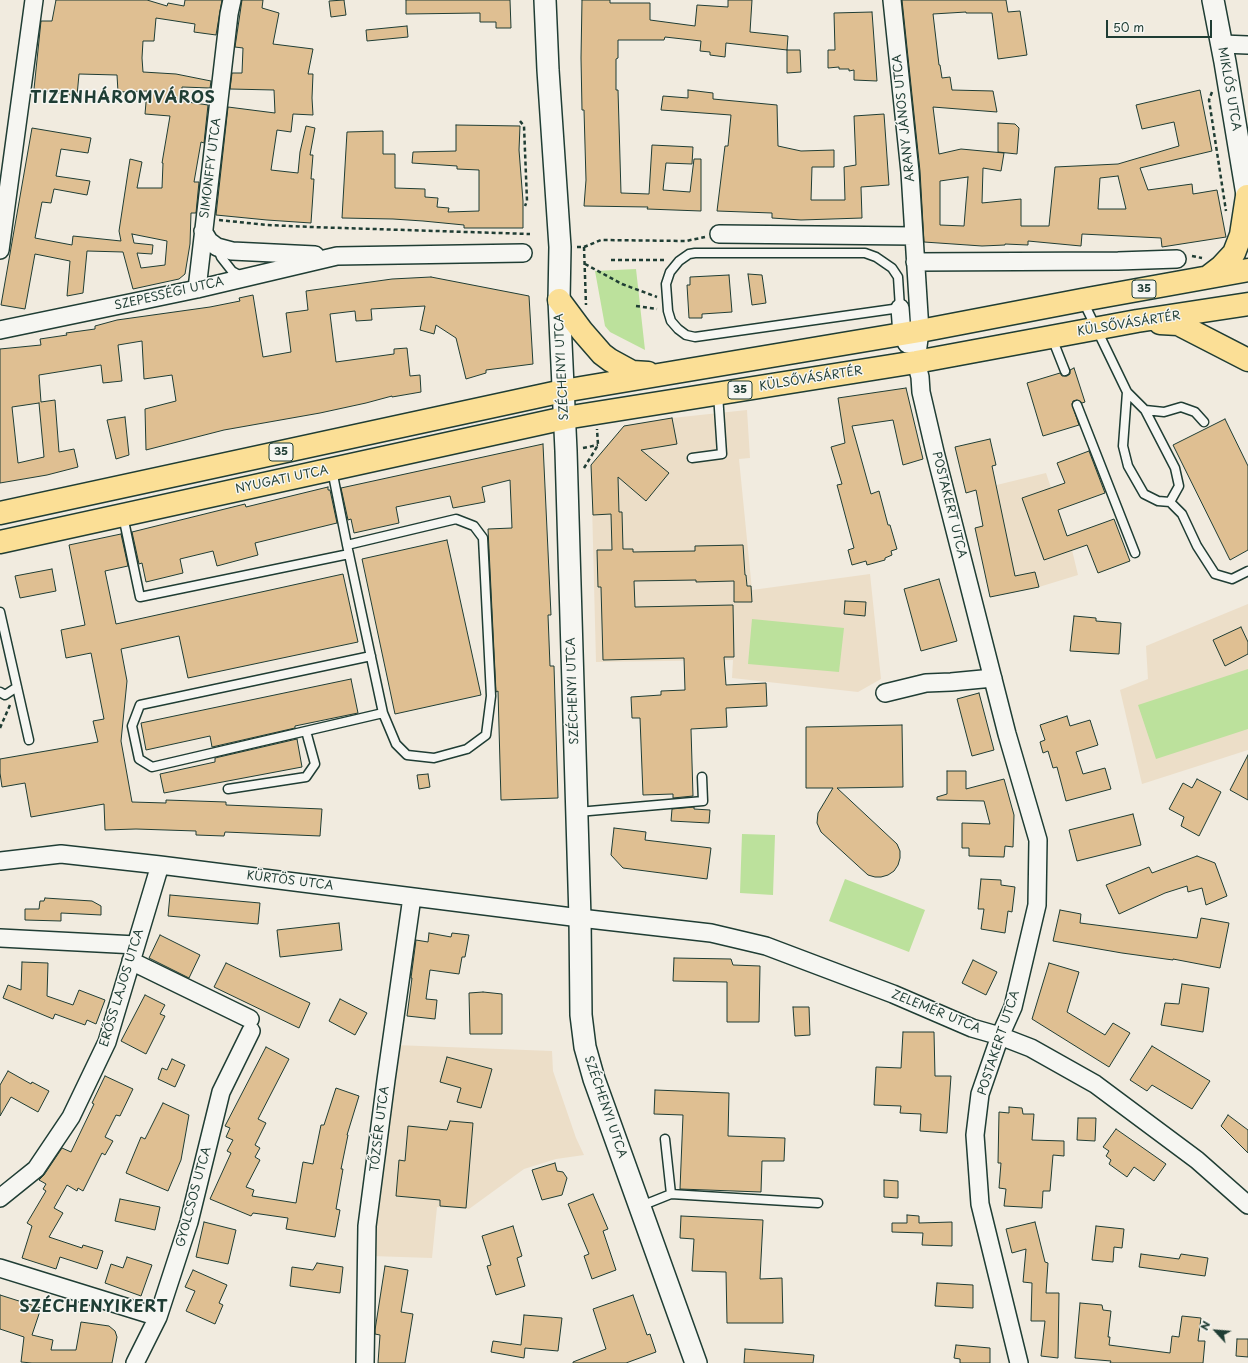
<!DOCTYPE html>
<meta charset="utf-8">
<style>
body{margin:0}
#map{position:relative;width:1248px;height:1363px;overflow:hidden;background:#f1ebdf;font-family:"Playpen Sans",sans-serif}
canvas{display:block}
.north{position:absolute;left:1196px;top:1311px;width:40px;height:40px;-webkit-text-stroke:3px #f6f6f2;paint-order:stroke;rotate:296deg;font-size:11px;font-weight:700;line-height:16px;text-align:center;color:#1f3d34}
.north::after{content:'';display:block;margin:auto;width:14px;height:18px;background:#1f3d34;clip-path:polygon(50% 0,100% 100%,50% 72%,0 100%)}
.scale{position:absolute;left:1106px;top:20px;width:106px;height:18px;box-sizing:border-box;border:2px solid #1f3d34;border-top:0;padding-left:5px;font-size:12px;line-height:14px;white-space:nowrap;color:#1f3d34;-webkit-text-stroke:3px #f6f6f2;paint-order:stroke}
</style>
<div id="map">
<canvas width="1248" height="1363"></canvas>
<div class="north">N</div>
<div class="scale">50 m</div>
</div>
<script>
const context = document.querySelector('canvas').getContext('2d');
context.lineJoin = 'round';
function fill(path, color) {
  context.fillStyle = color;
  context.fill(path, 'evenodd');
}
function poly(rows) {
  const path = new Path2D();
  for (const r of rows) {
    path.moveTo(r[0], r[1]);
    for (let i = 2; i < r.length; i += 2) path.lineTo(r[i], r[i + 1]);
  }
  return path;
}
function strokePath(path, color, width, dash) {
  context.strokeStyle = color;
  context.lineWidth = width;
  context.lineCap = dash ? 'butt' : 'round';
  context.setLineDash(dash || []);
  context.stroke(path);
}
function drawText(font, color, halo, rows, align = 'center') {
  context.font = font + ' "Playpen Sans",sans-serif';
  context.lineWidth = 3;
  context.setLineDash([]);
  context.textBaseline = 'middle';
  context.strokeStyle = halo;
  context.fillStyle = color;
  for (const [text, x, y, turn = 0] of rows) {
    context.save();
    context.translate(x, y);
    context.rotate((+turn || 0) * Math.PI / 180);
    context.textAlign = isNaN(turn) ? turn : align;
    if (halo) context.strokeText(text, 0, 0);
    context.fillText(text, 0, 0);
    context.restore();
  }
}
fill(poly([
 [747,410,750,458,739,459,752,590,870,574,881,679,858,692,732,678,733,660,596,662,591,465,624,426,672,418],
 [1046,473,1072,550,1078,575,1039,587,990,597,975,528,983,525,976,490],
 [1248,604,1248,750,1142,784,1120,690,1148,679,1146,646],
 [395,1045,552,1051,553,1071,576,1138,584,1155,556,1159,524,1169,469,1209,437,1207,432,1258,371,1256]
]), '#ecdec8');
fill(poly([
 [636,269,645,350,610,332,605,326,595,271],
 [752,619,844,628,839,672,748,664],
 [1248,669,1248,729,1156,759,1138,705],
 [742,834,775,835,773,895,740,893],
 [845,879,925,910,909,952,829,921]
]), '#bce19c');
const building = poly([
 [56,0,147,0,167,6,168,3,184,6,185,0,222,0,216,35,194,32,195,24,156,18,154,41,143,41,142,58,143,72,176,74,211,81,210,88,182,87,181,101,208,105,204,143,201,142,194,182,199,182,196,213,191,213,190,244,185,274,179,279,133,289,123,252,87,251,83,293,67,296,70,261,35,254,25,309,1,305,32,128,91,138,88,153,61,149,56,176,90,181,87,195,54,189,51,203,42,202,35,238,72,245,73,236,121,241,119,231,130,159,142,162,137,188,162,188,163,163,162,163,170,116,145,114,147,91,118,92,117,75,79,74,77,96,34,89,41,21,52,21,56,0],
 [132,234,167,241,165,265,141,268,137,253,152,254,153,245,134,243,132,234],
 [242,0,263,0,262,8,279,13,273,44,313,49,308,74,313,74,312,98,313,115,293,114,291,132,277,130,271,170,298,173,300,152,306,126,315,128,310,155,313,155,311,179,314,179,311,223,267,220,216,215,228,107,275,113,274,90,230,89,232,73,242,73,243,48,235,47,242,0],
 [344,0,346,15,331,17,329,1,344,0],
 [406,0,510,0,511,28,496,28,496,22,480,22,480,13,406,14,406,0],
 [582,0,610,0,610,3,650,3,650,20,695,26,697,5,728,7,728,0,752,0,750,32,788,36,787,50,726,43,725,57,710,55,710,52,700,51,701,41,665,37,664,40,618,40,618,58,616,59,616,90,618,90,621,193,649,194,652,145,693,147,692,164,666,163,663,190,690,192,694,159,701,159,701,211,647,209,648,207,584,206,586,180,584,110,582,110,581,58,582,0],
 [902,0,1006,0,1008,12,1020,11,1027,55,998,59,992,13,966,13,966,12,933,14,939,65,940,65,942,78,950,77,952,90,993,91,997,112,933,107,939,154,961,149,1004,153,1001,171,983,168,982,203,1021,199,1021,226,1049,226,1055,167,1118,164,1179,146,1174,122,1142,129,1136,105,1200,90,1212,151,1140,168,1148,190,1192,184,1193,194,1217,190,1226,237,1162,247,1161,238,1082,234,1081,246,1028,241,1028,245,1005,244,1005,245,982,246,924,242,920,171,902,0],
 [1118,176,1126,209,1098,209,1100,178,1118,176],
 [968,177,964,226,940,225,940,181,968,177],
 [872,12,877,81,854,80,854,70,849,71,849,69,839,69,839,67,828,68,828,50,835,50,834,13,872,12],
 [407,26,408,37,367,41,366,30,407,26],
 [787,50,800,50,801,72,787,73,787,50],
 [688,90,713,93,713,99,777,105,778,146,801,151,834,150,834,167,812,167,811,200,845,200,844,167,856,165,854,116,884,114,889,185,861,187,862,218,801,220,772,218,772,213,717,211,725,146,728,146,731,115,661,110,663,96,688,98,688,90],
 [998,123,1015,124,1019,128,1017,154,998,152,998,123],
 [456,125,520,126,519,150,523,201,523,228,464,228,464,225,423,221,393,219,342,218,347,132,383,131,383,154,395,154,395,188,425,189,425,197,438,198,437,207,449,208,448,212,479,211,479,170,457,169,457,166,412,163,413,152,456,151,456,125],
 [748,274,762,275,766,303,752,305,748,274],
 [729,275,732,312,702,314,702,318,689,318,687,285,690,285,690,277,729,275],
 [431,277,529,296,533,364,486,370,486,373,466,379,456,338,436,325,434,334,420,330,425,306,371,309,372,320,356,321,355,311,330,314,336,362,394,354,394,349,407,348,410,376,420,375,421,392,392,397,392,396,366,403,320,413,224,430,146,450,145,409,176,401,172,375,144,379,142,341,118,345,122,381,103,383,101,365,39,375,41,402,55,400,59,452,74,449,78,467,47,475,0,483,0,349,41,345,40,339,67,335,66,333,95,329,95,326,117,320,210,307,240,301,239,298,253,295,263,357,291,352,286,313,308,310,306,291,392,279,431,277],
 [39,403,44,457,18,463,12,407,39,403],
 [1074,368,1085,402,1082,403,1077,400,1073,401,1072,404,1079,425,1043,436,1027,383,1060,373,1062,376,1067,376,1070,374,1070,370,1074,368],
 [906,388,923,459,903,465,893,420,852,426,871,494,879,491,888,525,890,525,897,549,891,551,892,555,885,558,885,560,867,565,866,561,852,565,848,550,854,548,837,485,842,484,831,447,845,443,838,398,906,388],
 [125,417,129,455,116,459,107,420,125,417],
 [672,418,677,444,641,450,669,473,646,501,618,477,619,512,622,512,623,549,633,549,633,552,695,551,695,546,743,545,745,575,746,575,747,586,751,586,752,602,734,602,734,581,696,582,696,580,634,581,635,607,733,605,734,657,724,657,726,685,766,683,767,706,726,708,727,727,691,729,693,796,673,798,673,794,643,795,640,718,632,718,631,697,661,695,661,691,685,690,684,658,603,660,601,587,598,587,597,550,612,550,611,514,593,515,591,465,624,426,672,418],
 [1225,419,1248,466,1248,550,1230,560,1173,445,1225,419],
 [990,439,996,465,992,466,1015,576,1035,572,1039,587,990,597,975,528,983,526,976,490,966,493,955,447,990,439],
 [543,444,551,615,548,615,550,666,554,666,558,798,501,800,498,691,496,692,488,529,512,528,510,480,482,487,485,502,453,508,450,496,396,507,399,523,354,533,351,519,348,520,341,488,543,444],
 [1089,451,1105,493,1058,510,1067,536,1114,519,1130,561,1098,573,1087,545,1044,560,1022,498,1065,483,1057,463,1089,451],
 [328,487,328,490,330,490,337,523,255,543,258,555,217,566,213,551,180,559,183,573,146,582,142,563,139,564,132,532,245,504,246,507,328,487],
 [121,534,128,566,105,571,116,624,343,574,358,642,188,678,179,636,121,649,127,681,121,741,132,802,166,803,166,800,226,802,226,805,322,809,320,836,225,832,224,836,196,835,196,831,136,829,105,830,104,804,31,817,25,783,2,787,0,773,0,759,98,742,93,721,104,719,91,653,66,658,61,630,85,625,69,545,121,534],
 [447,540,481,695,395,714,362,559,447,540],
 [52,569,56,591,20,598,15,576,52,569],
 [939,579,957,641,921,651,904,589,939,579],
 [845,601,866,602,865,616,844,614,845,601],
 [1074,616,1096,618,1096,621,1121,623,1119,654,1070,651,1074,616],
 [1241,627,1248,642,1248,654,1225,666,1213,640,1241,627],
 [351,679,358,713,295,726,295,728,212,747,210,736,146,750,141,723,351,679],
 [979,693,994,750,972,756,957,699,979,693],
 [1067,716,1070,726,1090,720,1098,745,1076,752,1083,774,1105,768,1111,789,1066,801,1057,767,1053,768,1048,751,1043,753,1040,742,1045,740,1040,725,1067,716],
 [902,725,903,787,837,788,897,844,900,851,900,858,898,865,894,871,888,875,881,877,875,877,868,875,821,832,817,823,818,813,833,788,806,788,806,727,902,725],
 [297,739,302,767,164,793,160,774,215,762,215,758,297,739],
 [1248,755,1248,800,1230,790,1248,755],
 [947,771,966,771,966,789,1004,779,1014,815,1013,847,1005,846,1004,857,969,856,969,848,962,848,962,823,990,824,984,801,937,800,937,797,947,794,947,771],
 [428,774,430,787,419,789,417,775,428,774],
 [1197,779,1221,792,1199,836,1181,826,1184,817,1169,809,1183,783,1192,788,1197,779],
 [694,807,694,809,710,810,709,823,671,821,672,809,694,807],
 [1133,814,1141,845,1077,861,1069,830,1133,814],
 [614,828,646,832,645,840,711,848,707,879,623,868,611,855,614,828],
 [1197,856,1215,863,1227,896,1206,905,1202,888,1188,892,1187,886,1165,893,1119,914,1106,885,1149,867,1152,873,1197,856],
 [981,879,1001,880,1001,885,1015,887,1012,912,1008,911,1005,933,981,929,984,909,978,909,981,879],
 [170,895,260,903,258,924,168,916,170,895],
 [45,898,92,901,101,906,101,915,61,913,61,921,25,920,25,909,39,909,40,901,44,901,45,898],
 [1060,910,1081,914,1080,923,1197,938,1201,918,1229,923,1220,968,1173,959,1173,960,1122,953,1053,941,1060,910],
 [339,923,342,950,280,957,277,930,339,923],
 [429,933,451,937,452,933,469,935,465,957,462,957,459,974,430,970,426,999,437,1000,435,1019,407,1016,412,978,411,978,416,940,428,942,429,933],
 [160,935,200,955,189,978,149,958,160,935],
 [674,958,731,959,733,965,760,966,759,1022,727,1022,727,982,673,981,674,958],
 [973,960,997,972,986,995,962,983,973,960],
 [22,962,48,963,47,996,73,1005,79,990,105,1000,96,1024,87,1020,85,1025,55,1014,53,1019,3,998,8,985,21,990,22,962],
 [226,963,310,1003,299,1028,214,987,226,963],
 [1049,963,1079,972,1067,1012,1105,1035,1113,1023,1130,1033,1109,1067,1032,1019,1049,963],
 [1182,984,1209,988,1203,1032,1161,1025,1165,1003,1179,1004,1182,984],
 [483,992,502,994,502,1034,470,1034,469,993,483,992],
 [145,995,165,1005,160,1014,165,1016,146,1054,121,1041,145,995],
 [340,999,367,1013,355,1035,329,1021,340,999],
 [793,1007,809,1007,810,1035,795,1036,793,1007],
 [903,1032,934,1032,935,1076,951,1076,947,1133,920,1131,921,1114,900,1113,901,1106,874,1105,876,1067,901,1068,903,1032],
 [1152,1046,1210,1081,1192,1109,1152,1085,1147,1091,1130,1080,1152,1046],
 [266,1047,289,1059,258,1119,266,1123,255,1145,260,1148,255,1157,260,1160,246,1187,254,1190,252,1196,296,1203,303,1162,313,1164,321,1125,324,1125,336,1088,359,1096,347,1135,348,1135,341,1169,343,1169,336,1209,340,1210,335,1237,286,1229,288,1218,253,1213,251,1216,210,1199,231,1153,227,1151,233,1140,226,1137,230,1128,225,1126,266,1047],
 [447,1057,492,1069,481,1108,457,1102,461,1088,440,1082,447,1057],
 [172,1059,185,1065,175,1087,158,1079,162,1068,167,1070,172,1059],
 [8,1071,31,1084,32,1082,49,1091,38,1112,11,1097,0,1116,0,1085,8,1071],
 [105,1076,133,1089,120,1116,116,1115,105,1137,113,1141,105,1155,102,1153,83,1191,78,1188,77,1191,67,1185,54,1208,63,1213,49,1237,82,1248,83,1245,103,1251,97,1269,60,1257,56,1269,22,1258,32,1226,27,1223,46,1191,43,1189,46,1184,39,1180,44,1175,62,1148,71,1152,94,1104,92,1103,105,1076],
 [655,1090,729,1093,728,1136,785,1138,784,1161,762,1161,761,1192,680,1189,683,1115,654,1114,655,1090],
 [163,1103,189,1115,181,1160,168,1191,126,1173,141,1137,145,1139,163,1103],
 [1009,1107,1022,1108,1023,1114,1034,1114,1032,1140,1064,1141,1064,1156,1053,1155,1050,1191,1043,1191,1042,1208,1004,1206,1006,1189,999,1188,1001,1163,998,1163,999,1112,1009,1113,1009,1107],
 [1228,1115,1248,1130,1248,1153,1221,1126,1228,1115],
 [1078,1118,1096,1118,1095,1141,1077,1140,1078,1118],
 [450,1121,473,1123,466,1208,440,1206,440,1200,396,1196,399,1160,405,1161,408,1126,447,1130,450,1121],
 [1116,1129,1166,1164,1154,1181,1134,1167,1127,1177,1109,1164,1111,1160,1106,1156,1109,1151,1103,1147,1116,1129],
 [555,1163,557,1171,563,1172,567,1178,562,1195,542,1200,532,1170,555,1163],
 [884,1180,898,1181,898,1198,884,1197,884,1180],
 [593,1194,608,1229,603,1231,616,1270,592,1279,584,1256,589,1254,568,1204,593,1194],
 [120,1199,160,1207,155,1230,115,1221,120,1199],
 [907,1215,919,1216,919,1223,952,1222,952,1246,922,1245,923,1233,892,1232,892,1223,907,1223,907,1215],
 [681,1216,763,1220,760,1279,782,1278,783,1323,727,1323,726,1272,692,1271,694,1239,680,1238,681,1216],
 [204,1222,236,1230,228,1264,196,1257,204,1222],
 [1035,1222,1045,1262,1048,1263,1046,1293,1059,1293,1058,1358,1041,1356,1045,1321,1031,1321,1032,1283,1023,1282,1026,1249,1012,1253,1006,1229,1035,1222],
 [513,1226,522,1256,517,1258,525,1286,496,1295,487,1266,491,1265,482,1236,513,1226],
 [1096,1226,1124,1229,1122,1248,1114,1247,1113,1262,1092,1260,1096,1226],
 [1141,1254,1179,1259,1181,1254,1208,1258,1205,1276,1139,1267,1141,1254],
 [127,1257,152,1265,141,1296,105,1283,111,1264,123,1268,127,1257],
 [317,1263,343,1267,340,1293,290,1286,292,1267,313,1270,317,1263],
 [385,1266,408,1270,401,1312,413,1314,405,1363,378,1363,380,1335,375,1334,375,1330,385,1266],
 [193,1270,227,1285,219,1303,223,1305,215,1324,186,1311,195,1291,185,1287,193,1270],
 [937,1283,973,1285,973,1308,935,1306,937,1283],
 [0,1295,41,1308,32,1335,53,1340,51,1350,76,1350,81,1322,109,1326,115,1331,117,1337,112,1363,32,1363,21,1362,24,1337,0,1329,0,1295],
 [633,1295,647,1335,650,1334,656,1352,626,1363,573,1363,573,1362,606,1349,593,1309,633,1295],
 [1080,1303,1102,1305,1103,1310,1111,1311,1108,1337,1110,1337,1109,1345,1170,1353,1172,1336,1179,1337,1182,1316,1201,1318,1198,1341,1205,1341,1203,1363,1110,1363,1111,1361,1075,1358,1080,1303],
 [524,1315,562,1318,558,1351,525,1348,524,1358,491,1352,493,1341,521,1345,524,1315],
 [1237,1339,1248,1339,1248,1357,1236,1356,1237,1339],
 [956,1345,990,1348,990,1363,960,1363,960,1359,954,1358,956,1345],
 [745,1349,814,1355,813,1363,744,1363,745,1349]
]);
fill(building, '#dfbf92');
strokePath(building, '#1f3d34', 1);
const service = poly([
 [217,247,221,257,232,271,243,277],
 [695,253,865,253,876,257,892,268,898,277,900,308,695,337,686,335,678,329,671,321,668,311,666,284,670,272,679,261,689,254,695,253],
 [1083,301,1127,392,1145,410,1164,412,1181,407,1195,412,1204,422],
 [1052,338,1065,371],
 [1127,392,1123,446,1128,466,1144,494,1158,501,1170,502,1179,486,1175,468,1145,410],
 [1077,405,1135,553],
 [692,458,722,454,718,394],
 [332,470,347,545,383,713,396,744,407,755,434,758,467,749,486,735,491,696,483,538,474,526,456,519,347,545],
 [1170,502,1182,514,1197,546,1215,574,1232,579,1248,571],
 [123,516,140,597,349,554],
 [0,612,29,740],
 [371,656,140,705,132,726,139,759,152,767,383,713],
 [0,692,5,695,17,687],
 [228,789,306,777,315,764,306,731],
 [578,812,703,801,702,777],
 [665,1139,671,1194],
 [641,1206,671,1194,818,1203]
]);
const minor = poly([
 [892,0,910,172,920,331,916,362,920,377,921,392,935,452,1007,734,1038,840,1037,905,1013,1007,1000,1036,980,1094,975,1135,980,1204,1019,1363],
 [1222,44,1248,45],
 [203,231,209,241,217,247,232,251,315,255],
 [719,234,914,236],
 [0,250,34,0],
 [915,262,1118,261,1177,259],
 [197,289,229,14,232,0],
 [900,308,902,334,907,344],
 [0,330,197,289,337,256,523,253],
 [885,693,926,683,951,682,993,678],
 [0,861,61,854,160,865,580,918,711,933,766,946,893,994,972,1028,1000,1036,1031,1048,1095,1084,1197,1160,1248,1205],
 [0,938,136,945],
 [131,961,250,1019],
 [0,1198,36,1169,71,1117,107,1042,160,865],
 [0,1268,158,1317],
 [135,1363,158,1317,189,1222,221,1092,251,1031],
 [365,1363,367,1226,386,1080,412,897]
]);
const tertiary = poly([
 [545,0,548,70,560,247,559,300,566,451,580,918,581,1015,585,1047,594,1079,696,1363],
 [1213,0,1225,62,1248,201]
]);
const primary = poly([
 [1208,277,1221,267,1234,253,1241,235,1247,196],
 [559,300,582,331,602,354,610,360,632,372,648,373],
 [1160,323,1178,324,1248,360],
 [0,513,563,391,920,331,1082,300,1248,270],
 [0,542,565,418,916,362,1137,321,1248,304]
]);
strokePath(service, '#1f3d34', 11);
strokePath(minor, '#1f3d34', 20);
strokePath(tertiary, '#1f3d34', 24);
strokePath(primary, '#1f3d34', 25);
strokePath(poly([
 [1212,92,1209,100,1226,211],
 [520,121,524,126,527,201,525,206],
 [219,220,267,225,311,227,530,234],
 [577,247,584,247,601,240,686,241,705,237],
 [584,247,586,305],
 [1192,256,1202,258],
 [611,260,667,260],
 [585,264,622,284,657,297],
 [636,306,657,309],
 [583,448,598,445],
 [584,468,598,445,597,429],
 [0,728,10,705]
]), '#1f3d34', 2.5, [4, 3]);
strokePath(service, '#f6f6f2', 8);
strokePath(minor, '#f6f6f2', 17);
strokePath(tertiary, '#f6f6f2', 21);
strokePath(primary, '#fbdf96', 22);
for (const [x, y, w] of [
 [1144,289,24],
 [740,390,24],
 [281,452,24]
]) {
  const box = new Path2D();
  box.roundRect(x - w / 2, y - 9, w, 18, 3);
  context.fillStyle = '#f6f6f2';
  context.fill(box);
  strokePath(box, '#1f3d34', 1);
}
drawText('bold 11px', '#1f3d34', null, [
 ["35",1144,289],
 ["35",740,390],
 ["35",281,452]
]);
drawText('12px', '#1f3d34', '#f6f6f2', [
 ["MIKLÓS UTCA",1229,89,80],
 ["ARANY JÁNOS UTCA",904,118,-96],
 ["SIMONFFY UTCA",211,168,-83],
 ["SZEPESSÉGI UTCA",169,294,-13],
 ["KÜLSŐVÁSÁRTÉR",1129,324,-9],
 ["SZÉCHENYI UTCA",562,367,-93],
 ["KÜLSŐVÁSÁRTÉR",811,379,-9],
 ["NYUGATI UTCA",282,480,-12],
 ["POSTAKERT UTCA",949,505,76],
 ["SZÉCHENYI UTCA",573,691,-92],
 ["KÜRTÖS UTCA",290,881,7],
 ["ERŐSS LAJOS UTCA",122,988,-73],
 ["ZELEMÉR UTCA",936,1012,22],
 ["POSTAKERT UTCA",999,1043,-72],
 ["SZÉCHENYI UTCA",605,1107,71],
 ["TŐZSÉR UTCA",380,1129,-83],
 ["GYOLCSOS UTCA",194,1197,-75]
]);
context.letterSpacing = '1px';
drawText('bold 16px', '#1f3d34', '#f6f6f2', [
 ["TIZENHÁROMVÁROS",123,99],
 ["SZÉCHENYIKERT",94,1308]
]);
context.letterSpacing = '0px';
</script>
